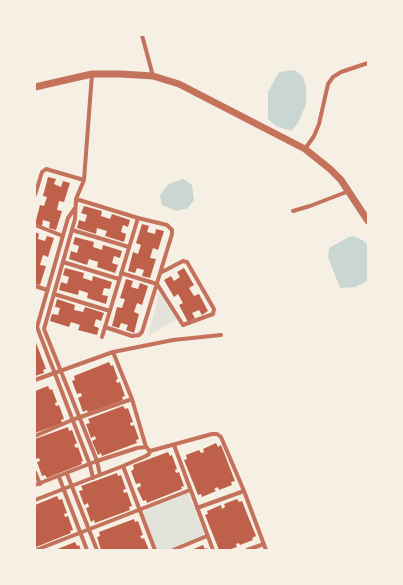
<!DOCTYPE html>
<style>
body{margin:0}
#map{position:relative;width:403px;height:585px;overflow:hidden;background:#f6efe4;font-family:"Alegreya Sans",sans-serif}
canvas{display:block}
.frame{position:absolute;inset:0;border:36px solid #f6efe4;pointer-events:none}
</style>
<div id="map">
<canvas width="403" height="585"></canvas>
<div class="frame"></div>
</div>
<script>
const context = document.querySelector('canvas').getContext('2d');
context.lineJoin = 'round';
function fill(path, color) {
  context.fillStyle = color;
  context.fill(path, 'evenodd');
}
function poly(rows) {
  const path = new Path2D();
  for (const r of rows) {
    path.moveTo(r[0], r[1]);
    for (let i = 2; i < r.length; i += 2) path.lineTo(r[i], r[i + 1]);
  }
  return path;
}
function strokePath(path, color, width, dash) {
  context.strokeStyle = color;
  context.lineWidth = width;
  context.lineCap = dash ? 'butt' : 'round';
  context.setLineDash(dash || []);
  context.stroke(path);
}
fill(poly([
 [160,290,177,319,148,336],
 [188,493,205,535,167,550,157,550,142,511]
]), '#e2e4dc');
fill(poly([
 [295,70,303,77,306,87,306,104,298,123,291,131,276,126,268,119,268,92,279,72],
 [183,179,192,185,194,200,188,208,177,211,162,205,160,195,169,184],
 [354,236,364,241,368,245,368,280,356,287,340,288,328,257,329,248,349,237]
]), '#c9d6d2');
fill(poly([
 [48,177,56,179,54,184,61,187,63,181,70,183,64,202,59,201,57,210,62,211,56,230,49,228,50,222,43,220,42,226,35,224,40,205,44,206,47,197,43,196],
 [84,206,102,211,101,216,110,219,112,214,130,220,128,227,123,225,121,232,126,234,124,242,105,236,107,231,97,228,96,234,77,228,79,220,85,222,87,215,81,213],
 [142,224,149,226,147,232,155,234,156,229,164,231,158,250,153,248,150,258,156,259,150,278,142,276,144,270,137,268,135,273,128,271,133,252,138,254,141,245,136,243],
 [35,232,39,234,38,239,45,241,47,236,54,238,48,257,43,255,40,265,46,266,40,285,35,284],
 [75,237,94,242,93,247,102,250,103,245,122,251,120,258,114,256,112,263,118,265,115,273,97,267,98,262,89,259,87,265,69,259,71,251,77,253,79,246,73,244],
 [65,268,84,273,83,278,92,281,93,276,112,282,110,289,104,288,102,295,108,296,106,304,87,298,88,293,79,290,78,295,59,290,61,282,67,284,69,277,63,275],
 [184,268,194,285,189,288,194,296,199,294,208,311,202,315,199,310,192,313,195,318,188,322,179,305,183,303,178,294,174,297,164,280,171,276,174,281,180,277,177,272],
 [126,279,133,281,131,287,138,289,140,283,148,286,142,305,137,303,134,312,139,314,134,333,126,330,128,325,121,323,119,328,112,326,117,307,122,308,125,299,120,298],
 [57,299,75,305,74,310,83,312,85,307,104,313,101,321,96,319,94,326,99,328,97,335,78,330,80,325,71,322,69,327,50,321,52,314,58,315,60,308,55,307],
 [35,340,46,369,43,370,44,373,35,376],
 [109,362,111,366,113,365,118,379,116,380,117,383,120,382,125,396,122,397,123,400,88,413,87,410,83,412,78,398,82,396,81,393,77,394,72,381,75,380,74,376],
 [48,386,50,390,52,389,57,402,55,403,56,406,59,405,64,419,61,420,62,423,35,433,35,391],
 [123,406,125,409,128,408,133,422,130,423,131,426,134,425,139,439,136,440,137,443,102,456,101,453,98,455,92,441,96,439,95,436,91,438,86,424,90,423,88,419],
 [68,427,69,431,72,430,77,443,74,445,76,448,78,447,83,461,81,462,82,464,47,478,45,475,42,476,37,462,40,461,39,458,36,459,35,457,35,439],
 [216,443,218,447,221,445,235,481,231,482,232,485,219,490,218,487,214,489,216,491,202,497,201,494,198,495,184,460,187,459,186,455,199,450,201,453,204,452,203,449],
 [168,452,170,456,172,455,177,469,175,470,176,473,179,472,184,486,181,487,182,489,147,503,146,500,143,501,137,488,141,486,140,483,136,484,131,471,134,469,133,465],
 [117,473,118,476,121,475,126,489,123,490,124,493,127,492,132,506,129,507,130,510,95,523,94,520,91,522,86,508,89,507,88,503,84,505,79,491,83,490,81,486],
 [57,496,59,500,62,499,67,513,64,514,65,517,68,516,73,530,70,531,71,533,36,547,35,543,35,505],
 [237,499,239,502,242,501,256,536,252,538,253,540,240,545,239,543,236,544,237,547,228,550,219,550,205,515,208,514,207,511,221,505,222,509,225,507,224,504],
 [134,519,135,522,138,521,143,535,140,536,142,539,144,538,149,550,101,550,97,537,100,536,99,532],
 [75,542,77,546,79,545,81,550,55,550],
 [203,545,205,549,207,548,208,550,191,550]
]), '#bf614a');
strokePath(poly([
 [142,35,153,76],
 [92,74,84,180,76,199,75,219,44,329,97,461,100,475],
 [305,149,314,136,319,124,328,84,333,77,341,72,368,63],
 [35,195,42,172,46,169,84,180],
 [76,199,138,218,167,225,172,230,172,234,142,332,139,335,132,336,105,327],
 [75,208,68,218,37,327,90,465,93,478],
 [293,211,310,206,349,191],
 [35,225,63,236],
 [72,230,129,247],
 [63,262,119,279],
 [121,273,157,284,183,325,213,314,214,309,187,262,183,261,160,273],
 [35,286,47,290],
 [54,294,110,311],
 [102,337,138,218],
 [113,352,132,399],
 [35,380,113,352,173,340,221,335],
 [35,436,72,420,132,399,146,447],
 [174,445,213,550],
 [150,451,212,434,217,434,221,437,244,491,266,550],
 [123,466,155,550],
 [35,472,40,484],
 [67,474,97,550],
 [59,477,87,550],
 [35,485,97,461,137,448,146,447,150,451,149,454,146,456,123,466,35,500],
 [197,508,244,491],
 [36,550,190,490],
 [173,550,207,536],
 [247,550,264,544]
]), '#c5725c', 4);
strokePath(poly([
 [35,87,92,74,121,74,153,76,179,84,305,149,330,169,341,180,368,221]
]), '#c5725c', 7);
</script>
